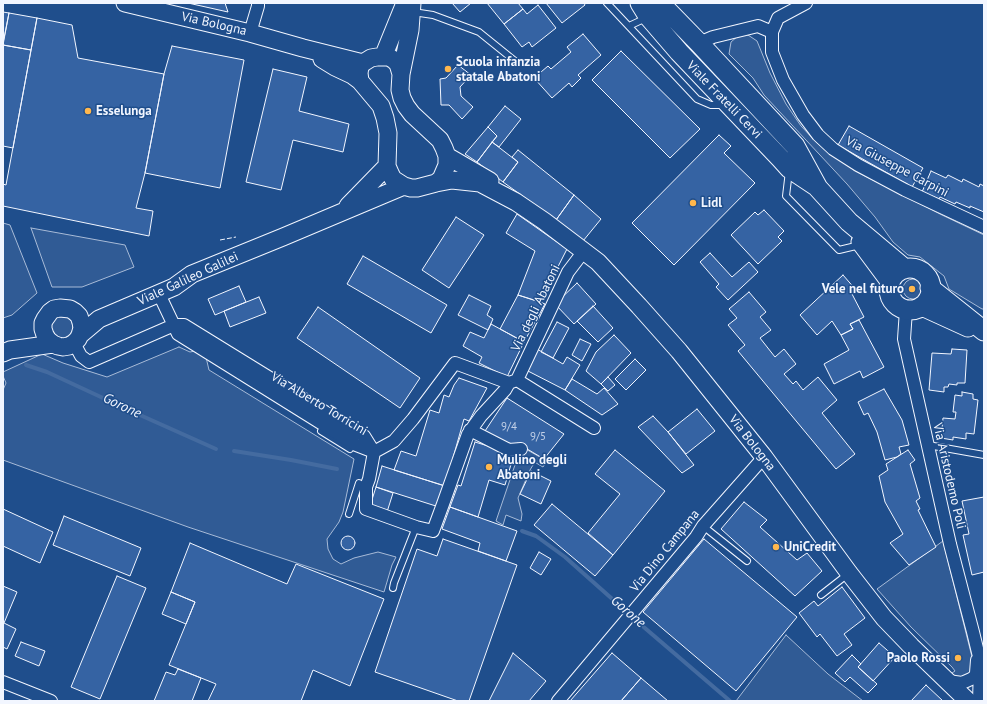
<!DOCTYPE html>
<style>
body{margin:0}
#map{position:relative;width:987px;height:704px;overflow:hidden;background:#1f4e8c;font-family:"PT Sans",sans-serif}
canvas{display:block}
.frame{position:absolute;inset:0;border:4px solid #f2f6ff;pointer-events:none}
</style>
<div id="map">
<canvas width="987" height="704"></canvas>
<div class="frame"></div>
</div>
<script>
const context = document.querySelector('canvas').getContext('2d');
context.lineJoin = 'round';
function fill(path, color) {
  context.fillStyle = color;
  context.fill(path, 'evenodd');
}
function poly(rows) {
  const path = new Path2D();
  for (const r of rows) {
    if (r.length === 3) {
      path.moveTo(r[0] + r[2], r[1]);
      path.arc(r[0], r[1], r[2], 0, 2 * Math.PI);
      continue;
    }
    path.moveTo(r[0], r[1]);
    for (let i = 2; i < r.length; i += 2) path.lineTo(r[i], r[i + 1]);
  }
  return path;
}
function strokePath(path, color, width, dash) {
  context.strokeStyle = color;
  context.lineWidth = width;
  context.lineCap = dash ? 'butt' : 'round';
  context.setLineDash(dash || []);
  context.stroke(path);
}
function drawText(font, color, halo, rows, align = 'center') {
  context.font = font + ' "PT Sans",sans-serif';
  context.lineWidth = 3;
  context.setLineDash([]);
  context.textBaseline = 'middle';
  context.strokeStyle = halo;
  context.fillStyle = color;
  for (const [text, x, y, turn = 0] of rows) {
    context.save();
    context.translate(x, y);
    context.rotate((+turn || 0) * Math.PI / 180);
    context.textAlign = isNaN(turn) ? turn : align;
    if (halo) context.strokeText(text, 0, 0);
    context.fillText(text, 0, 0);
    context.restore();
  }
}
const built = poly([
 [748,35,757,41,770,73,786,104,801,126,817,143,830,153,855,171,942,215,984,235,984,309,982,309,949,289,944,276,920,257,908,255,893,242,875,217,847,184,764,95,753,78,729,54,731,42,738,36,748,35],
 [3,223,10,225,37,293,12,315,3,318,3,223],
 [31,228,125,245,134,267,82,287,52,287,31,228],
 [913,289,10],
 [56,316,67,317,72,322,73,329,70,335,67,337,63,338,56,337,51,332,51,322,56,316],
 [179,347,190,352,200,350,205,353,209,370,354,459,343,512,339,522,327,539,328,549,333,559,341,564,354,558,378,552,396,557,392,565,384,592,188,527,3,460,3,390,6,383,3,376,3,372,42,354,63,363,107,377,179,347],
 [522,447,547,461,543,467,519,453,522,447],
 [518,456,533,465,530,470,518,498,522,514,521,521,506,515,503,525,496,521,518,456],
 [943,541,974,665,972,674,958,679,952,673,955,671,952,667,911,627,877,589,943,541],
 [786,635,828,674,863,701,736,701,786,635]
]);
fill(built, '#305b95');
strokePath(built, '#a8bbd7', 1);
strokePath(poly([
 [26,365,47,372,131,411,216,449],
 [234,451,291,460,337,469],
 [522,531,536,536,565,557,646,629,730,701]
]), '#446ba0', 4);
const building = poly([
 [188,3,225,3,228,12,188,3],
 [452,3,471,3,460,12,452,3],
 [487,3,518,3,523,9,504,24,487,3],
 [546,3,584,3,585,5,562,23,546,3],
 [538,5,556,28,532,47,529,42,522,47,504,24,523,9,527,14,538,5],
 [3,12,9,13,3,43,3,12],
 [9,13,37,18,31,50,3,45,9,13],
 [37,18,72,25,78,58,164,74,145,173,136,208,153,211,149,236,3,206,3,184,6,185,37,18],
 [583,34,601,55,578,75,581,78,572,87,569,83,552,98,534,78,548,66,551,69,571,52,567,47,583,34],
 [3,45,31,50,13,148,3,146,3,45],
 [172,46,244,60,220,188,145,173,164,74,172,46],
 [621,51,700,129,670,158,592,80,621,51],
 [458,65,471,75,460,87,461,96,473,107,462,119,449,105,441,105,440,79,446,78,458,65],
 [273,69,307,77,299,111,349,124,343,152,293,140,281,190,246,182,273,69],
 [505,106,521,119,499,147,492,142,497,136,488,127,505,106],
 [849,126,923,168,912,187,838,145,849,126],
 [488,127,497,136,477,162,465,154,488,127],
 [719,135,731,146,724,153,755,183,674,265,632,223,719,135],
 [492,142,518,162,503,182,477,162,492,142],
 [518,150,574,195,556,220,503,182,518,162,512,157,518,150],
 [931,171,946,178,948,175,962,182,963,179,979,187,980,184,984,186,984,212,970,206,970,208,956,202,955,204,940,197,939,199,922,192,931,171],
 [574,195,601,219,583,241,556,220,574,195],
 [764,210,784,231,778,237,782,241,758,264,731,235,755,212,758,215,764,210],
 [517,214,567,249,540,302,518,295,535,251,506,233,517,214],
 [456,217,484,235,449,288,422,270,456,217],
 [710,253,732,277,749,262,758,272,728,300,716,287,719,284,700,262,710,253],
 [363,256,447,305,431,333,347,284,363,256],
 [843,275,856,290,852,294,864,317,850,324,853,329,841,335,832,321,817,335,800,315,843,275],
 [577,283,596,304,574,324,555,304,577,283],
 [239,286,246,302,215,315,208,299,239,286],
 [749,292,766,312,760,317,771,330,760,338,775,357,784,349,796,364,784,374,793,384,796,381,803,390,818,377,837,400,822,413,855,454,836,469,738,351,745,345,728,325,737,318,729,309,749,292],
 [469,295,491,306,487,315,493,319,488,330,458,315,469,295],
 [518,295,540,302,545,304,524,342,500,329,518,295],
 [259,297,266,313,230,327,224,311,259,297],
 [593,306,613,328,598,342,577,321,593,306],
 [318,307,420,378,400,408,297,338,318,307],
 [859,320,884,367,863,378,860,371,834,384,824,364,849,350,841,335,853,329,850,324,859,320],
 [557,322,569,328,553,358,541,352,557,322],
 [491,324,524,342,507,377,479,363,482,357,463,346,470,332,484,338,491,324],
 [614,335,631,353,601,384,586,371,596,352,614,335],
 [580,339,591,344,582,361,572,355,580,339],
 [537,349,563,364,567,357,580,365,565,390,526,370,537,349],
 [952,349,967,350,965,383,957,383,957,385,949,384,948,387,944,387,944,392,929,390,932,353,951,354,952,349],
 [635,359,646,370,626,390,615,379,635,359],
 [608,377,615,385,608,391,601,384,608,377],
 [459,378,487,388,469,421,464,419,445,486,394,470,401,451,416,456,430,410,439,413,444,395,449,397,454,385,459,378],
 [572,379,597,394,604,388,618,404,602,415,565,390,572,379],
 [884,389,902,420,909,445,899,447,901,454,897,457,885,460,877,432,868,413,864,415,858,402,884,389],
 [962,392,973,394,973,399,978,400,974,434,966,433,966,439,953,437,953,440,941,438,943,418,955,419,956,412,953,412,955,395,962,396,962,392],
 [507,398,564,434,544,459,517,443,514,448,485,431,507,398],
 [697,409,715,431,686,454,668,432,697,409],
 [653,416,668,432,694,465,682,473,638,427,653,416],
 [475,442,514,454,505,485,489,480,478,517,450,507,458,485,461,486,475,442],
 [615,450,665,491,613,555,588,533,620,494,595,474,615,450],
 [908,450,915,460,910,464,920,498,916,501,920,509,918,510,936,547,909,565,890,543,903,534,885,502,879,476,888,470,886,464,908,450],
 [382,466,445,486,439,507,376,487,382,466],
 [531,471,551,481,541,504,520,494,531,471],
 [376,487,393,493,387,512,370,506,376,487],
 [984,497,984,572,972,575,963,535,969,534,962,501,984,497],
 [744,502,767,520,760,527,797,560,807,553,822,571,795,596,721,529,744,502],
 [552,504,613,555,595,576,534,525,552,504],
 [450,507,517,531,506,561,478,551,480,543,442,529,450,507],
 [3,509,53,532,40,563,3,546,3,509],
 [64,516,141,548,130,576,53,545,64,516],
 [348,543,7],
 [443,539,517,565,469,701,458,701,375,672,417,549,437,556,443,539],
 [704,539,797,617,736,691,643,612,704,539],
 [190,543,287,584,296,564,384,599,350,686,313,670,301,701,208,701,216,684,169,665,195,602,171,592,190,543],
 [539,552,551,559,541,575,530,568,539,552],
 [117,576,146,588,100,699,71,687,117,576],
 [3,586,17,592,4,623,16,629,7,649,3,647,3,586],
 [842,587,865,618,844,634,852,645,837,656,820,634,817,637,799,613,814,601,818,606,842,587],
 [171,592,195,602,186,624,162,614,171,592],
 [21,642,45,651,39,666,15,656,21,642],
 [879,643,895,657,873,681,858,667,879,643],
 [513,653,546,681,529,701,489,701,513,653],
 [612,653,641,678,621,701,570,701,612,653],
 [852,655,861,664,858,667,877,684,868,693,850,677,845,682,835,673,852,655],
 [178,669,201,678,192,701,154,701,166,672,175,675,178,669],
 [641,678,668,701,621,701,641,678],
 [926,685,943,701,911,701,926,685]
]);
fill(building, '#3563a3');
strokePath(building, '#f2f6ff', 1);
const lane = poly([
 [607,3,697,99,711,105,723,105],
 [413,12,433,15,479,32,515,61],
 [629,26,646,18],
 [789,171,786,196,839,250,860,245],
 [324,425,321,431,350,449],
 [928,445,984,455],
 [349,514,359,483,366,487],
 [703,526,747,561],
 [393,588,394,583,416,527],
 [821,595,848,574]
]);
const street = poly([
 [806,3,778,18,772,32,772,52,783,80,803,115,818,135,833,149,858,165,905,190,984,227],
 [250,33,258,6,258,3],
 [699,43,713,37,758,26,772,32],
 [159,294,178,334,356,445,374,452],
 [906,310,904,339,950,544,973,632,984,677],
 [74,343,81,356,89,362,174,325,184,325,364,436,374,452],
 [517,380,594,428],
 [470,430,509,450,521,449],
 [374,452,394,441,413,419,455,363,509,383,517,380,568,272,584,251],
 [374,452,369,479,366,487,366,509,416,527,433,531,443,504,468,434,481,416,505,390,509,383],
 [948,681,962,683,971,679,975,676,976,673,977,660],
 [3,682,51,701],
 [558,701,696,537,703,526,764,457],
 [979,701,980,668]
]);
const secondary = poly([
 [125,3,250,33,303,48,363,63],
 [377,57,389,57,394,60,398,64,401,74,400,90,402,98,406,106,412,114,440,140,444,148,447,156,447,165,441,179,436,183,417,188,411,188,404,186,393,179,390,173,387,166,388,133,385,118,381,106,360,81,359,73,360,67,363,63,371,58,377,57],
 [383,57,405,3],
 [322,59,335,67,352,75,360,81],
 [401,74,410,30,412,3],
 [447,156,490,181],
 [436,183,452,180,480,183,516,202,544,221,598,262,639,306,679,351,764,457,849,573,884,618,911,646,968,701],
 [348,206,387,166],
 [80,335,82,328,81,322,79,316,75,312,70,309,60,308,54,309,50,312,45,319,43,323,43,329,45,335,48,340,53,344,58,346,63,347,69,346,74,343,78,339,80,335,99,319,174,287,192,274,283,237,404,186],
 [3,353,10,350,53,344]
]);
const primary = poly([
 [640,3,648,16,679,52,780,158,789,168,816,186],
 [659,3,662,5,699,43,795,146,818,188,849,222,905,269],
 [861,242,890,281],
 [910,289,21],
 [930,288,984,331],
 [922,306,968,327]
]);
strokePath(lane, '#f2f6ff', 8);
strokePath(street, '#f2f6ff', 14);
strokePath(secondary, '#f2f6ff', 19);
strokePath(primary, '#f2f6ff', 21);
strokePath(lane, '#1f4e8c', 6);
strokePath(street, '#1f4e8c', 12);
strokePath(secondary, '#1f4e8c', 17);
strokePath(primary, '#1f4e8c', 19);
strokePath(poly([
 [220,240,236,237]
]), '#f2f6ff', 1, [5, 2]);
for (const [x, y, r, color] of [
 [448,69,4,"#ffb74d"],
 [88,111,4,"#ffb74d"],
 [693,203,4,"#ffb74d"],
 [912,289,4,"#ffb74d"],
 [489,467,4,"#ffb74d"],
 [776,547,4,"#ffb74d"],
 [958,658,4,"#ffb74d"]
]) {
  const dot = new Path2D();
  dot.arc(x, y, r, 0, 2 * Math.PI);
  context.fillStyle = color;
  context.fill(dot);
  strokePath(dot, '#1f4e8c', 1.5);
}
drawText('11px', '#c3d1e8', null, [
 ["9/4",509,427],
 ["9/5",538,437]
]);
drawText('13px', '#f2f6ff', '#1f4e8c', [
 ["Via Bologna",214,24,13],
 ["Viale Fratelli Cervi",724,100,46],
 ["Via Giuseppe Carpini",897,167,28],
 ["Viale Galileo Galilei",188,279,-25],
 ["Via degli Abatoni",536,308,-64],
 ["Via Alberto Torricini",319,404,31],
 ["Via Bologna",752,443,52],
 ["Via Aristodemo Poli",949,476,77],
 ["Via Dino Campana",665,551,-51]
]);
drawText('bold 13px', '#f2f6ff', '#1f4e8c', [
 ["Scuola infanzia",456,62],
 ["statale Abatoni",456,77],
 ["Esselunga",96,111],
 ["Lidl",701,203],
 ["Vele nel futuro",904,289,"right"],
 ["Mulino degli",497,460],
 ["Abatoni",497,475],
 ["UniCredit",784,547],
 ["Paolo Rossi",950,658,"right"]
], 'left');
drawText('italic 14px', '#f2f6ff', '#1f4e8c', [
 ["Gorone",122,406,25],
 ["Gorone",628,612,41]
]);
</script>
